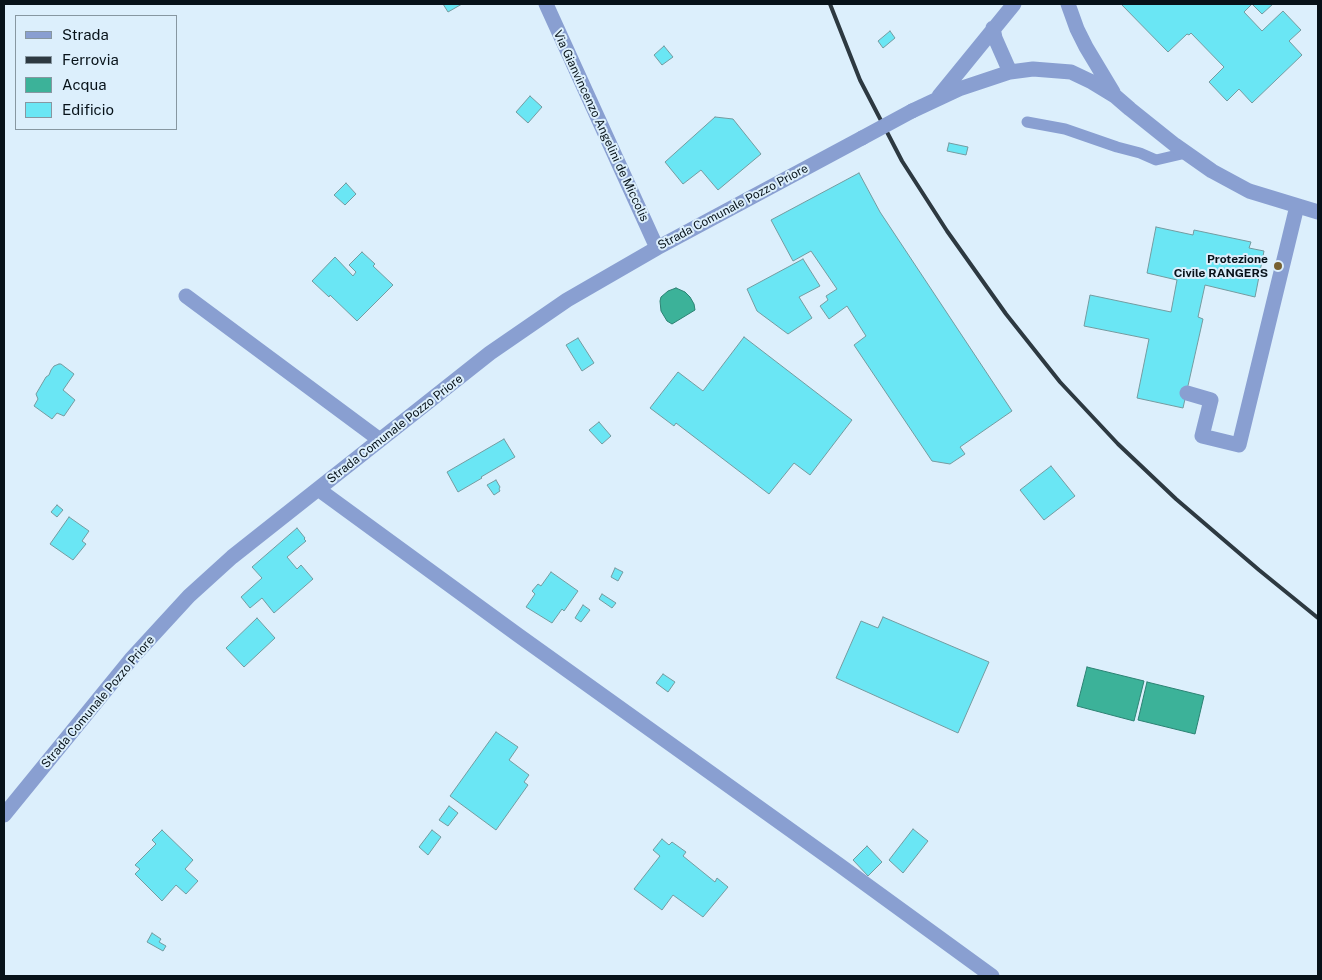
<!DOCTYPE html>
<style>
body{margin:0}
#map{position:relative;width:1322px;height:980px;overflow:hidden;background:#dceffc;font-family:"Public Sans",sans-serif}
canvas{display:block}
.frame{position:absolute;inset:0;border:5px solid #071219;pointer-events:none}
.legend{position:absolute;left:15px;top:15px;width:162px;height:115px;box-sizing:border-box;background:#dceffc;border:1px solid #8797a1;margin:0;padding:6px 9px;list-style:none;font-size:15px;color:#071219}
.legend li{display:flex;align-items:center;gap:10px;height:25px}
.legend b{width:25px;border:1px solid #8797a1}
</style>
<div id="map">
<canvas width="1322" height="980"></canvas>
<div class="frame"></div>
<ul class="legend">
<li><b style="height:6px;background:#899fd1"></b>Strada</li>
<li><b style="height:6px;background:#2d3941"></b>Ferrovia</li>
<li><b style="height:14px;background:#3cb299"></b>Acqua</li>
<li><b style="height:14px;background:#6ae6f4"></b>Edificio</li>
</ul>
</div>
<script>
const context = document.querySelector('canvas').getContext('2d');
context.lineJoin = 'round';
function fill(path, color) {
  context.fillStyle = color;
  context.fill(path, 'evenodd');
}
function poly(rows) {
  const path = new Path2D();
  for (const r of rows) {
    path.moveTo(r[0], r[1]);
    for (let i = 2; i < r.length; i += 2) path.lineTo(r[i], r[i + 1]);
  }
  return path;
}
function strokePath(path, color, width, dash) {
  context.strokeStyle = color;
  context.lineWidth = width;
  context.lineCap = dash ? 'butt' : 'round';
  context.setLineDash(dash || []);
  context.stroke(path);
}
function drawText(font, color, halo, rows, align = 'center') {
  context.font = font + ' "Public Sans",sans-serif';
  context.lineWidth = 4;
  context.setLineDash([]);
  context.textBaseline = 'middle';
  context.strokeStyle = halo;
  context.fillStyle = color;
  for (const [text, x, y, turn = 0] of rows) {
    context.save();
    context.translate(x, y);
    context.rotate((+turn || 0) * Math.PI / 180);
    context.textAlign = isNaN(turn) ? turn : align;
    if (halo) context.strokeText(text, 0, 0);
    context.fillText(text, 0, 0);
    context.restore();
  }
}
const water = poly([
 [676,288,685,292,690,297,694,304,695,310,672,324,667,321,661,311,660,301,661,297,668,291,676,288],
 [1087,667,1144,681,1134,721,1077,706,1087,667],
 [1147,682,1204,696,1195,734,1138,720,1147,682]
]);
fill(water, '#3cb299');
strokePath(water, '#2c8273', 1);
const building = poly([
 [443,4,462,4,448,12,443,4],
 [1121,4,1273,4,1262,14,1252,4,1244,12,1262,31,1283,11,1301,30,1289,41,1302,55,1252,103,1239,89,1227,101,1209,82,1224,67,1191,33,1189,35,1187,34,1168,52,1121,4],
 [890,31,895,38,883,48,878,41,890,31],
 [664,46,673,57,662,65,654,55,664,46],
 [530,96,542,107,528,123,516,112,530,96],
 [715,117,733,119,761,154,718,190,701,170,683,184,665,162,715,117],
 [949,143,968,147,966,155,947,151,949,143],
 [859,173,880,212,1012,411,960,447,965,454,950,464,932,461,854,345,866,336,847,306,829,319,820,306,828,300,826,296,837,289,811,251,793,261,771,220,859,173],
 [346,183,356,194,345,205,334,195,346,183],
 [1156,227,1193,235,1194,230,1251,242,1249,248,1264,251,1255,297,1205,285,1198,317,1203,319,1183,408,1137,398,1149,339,1084,326,1090,295,1171,312,1177,280,1147,273,1156,227],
 [362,252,375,264,373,266,393,285,357,321,330,295,329,297,312,281,335,257,353,276,356,272,349,265,362,252],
 [803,259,820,286,799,297,812,318,788,334,757,311,747,289,803,259],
 [744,337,852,420,810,475,794,463,769,494,676,423,674,426,650,408,678,372,703,391,744,337],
 [578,338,594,363,582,371,566,345,578,338],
 [59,364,61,364,74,374,63,390,75,400,64,416,57,413,52,419,34,406,38,399,36,394,46,377,49,375,51,370,54,366,59,364],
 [599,422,611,436,602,444,589,430,599,422],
 [504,439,515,457,481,477,482,478,458,492,447,472,504,439],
 [1051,466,1075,496,1044,520,1020,490,1051,466],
 [496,480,500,487,499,489,500,491,494,495,487,485,496,480],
 [57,505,63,510,57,517,51,512,57,505],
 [69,517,89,531,82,541,86,544,73,560,50,544,69,517],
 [297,528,305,538,304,539,306,541,287,557,297,569,301,565,313,579,274,613,262,598,250,608,241,597,262,578,252,567,297,528],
 [615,568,623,572,618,581,611,577,615,568],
 [551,572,578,591,564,611,562,609,552,623,526,607,535,594,532,591,538,584,541,586,551,572],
 [602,594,616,603,612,608,599,599,602,594],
 [583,605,590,610,581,622,575,618,583,605],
 [883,617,989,662,958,733,836,678,861,621,878,628,883,617],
 [257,618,275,638,244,667,226,648,257,618],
 [663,674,675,682,668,692,656,683,663,674],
 [496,732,518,747,509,760,529,775,524,782,528,785,496,830,450,796,496,732],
 [449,806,458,813,448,826,439,820,449,806],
 [913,829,928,841,903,873,889,860,913,829],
 [162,830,193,860,185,869,198,881,186,894,176,885,162,901,135,874,140,869,135,865,156,844,152,840,162,830],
 [432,830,441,837,428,855,419,847,432,830],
 [662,839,669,845,672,842,686,852,683,856,715,882,717,878,728,887,703,917,673,895,662,910,634,889,660,856,653,850,662,839],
 [867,846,882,862,868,876,853,860,867,846],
 [152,933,161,939,159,942,166,946,163,951,147,942,152,933]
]);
fill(building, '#6ae6f4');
strokePath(building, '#749ba0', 1);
strokePath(poly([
 [1027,122,1065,129,1117,147,1140,153,1156,160,1186,153]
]), '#899fd1', 11);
strokePath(poly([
 [546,4,657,248],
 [1068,4,1077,29,1086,47,1113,92],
 [993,28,995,38,1010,72],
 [939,96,1014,4],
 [912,111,959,89,1010,72,1033,69,1071,72,1092,82,1115,96,1130,109,1175,145,1212,171,1249,191,1318,212],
 [186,296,380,440],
 [1187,393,1211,400,1202,436,1239,445,1297,206],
 [318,489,518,635,838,864,992,976],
 [4,815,132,658,189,596,232,557,380,440,490,353,567,300,657,248,862,138]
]), '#899fd1', 15);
strokePath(poly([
 [830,4,860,80,902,161,947,231,1006,314,1060,382,1118,444,1176,499,1259,570,1318,618]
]), '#2d3941', 4);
strokePath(poly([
 [862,138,912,111]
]), '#899fd1', 15);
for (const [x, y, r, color] of [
 [1278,266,5,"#776131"]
]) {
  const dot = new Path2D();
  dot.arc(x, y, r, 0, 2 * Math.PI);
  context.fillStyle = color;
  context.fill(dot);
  strokePath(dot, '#dceffc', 2);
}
drawText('12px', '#071219', '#dceffc', [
 ["Via Gianvincenzo Angelini de Miccolis",601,126,65],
 ["Strada Comunale Pozzo Priore",733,207,-28],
 ["Strada Comunale Pozzo Priore",395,429,-38],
 ["Strada Comunale Pozzo Priore",98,702,-50]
]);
drawText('bold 12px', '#071219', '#dceffc', [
 ["Protezione",1268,259],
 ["Civile RANGERS",1268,273]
], 'right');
</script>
